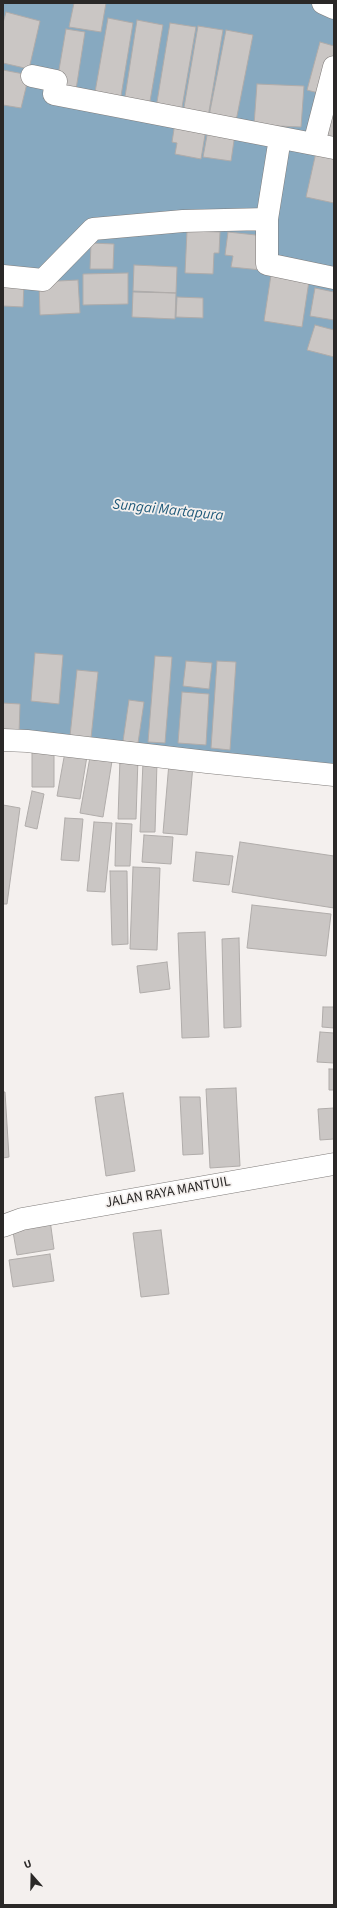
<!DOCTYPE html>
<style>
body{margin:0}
#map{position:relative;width:337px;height:1908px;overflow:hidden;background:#f4f0ee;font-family:"Source Sans 3",sans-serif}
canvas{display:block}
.frame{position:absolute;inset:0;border:4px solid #2a2827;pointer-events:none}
.north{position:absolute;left:12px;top:1856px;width:40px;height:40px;-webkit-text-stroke:3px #f4f0ee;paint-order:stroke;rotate:340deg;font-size:11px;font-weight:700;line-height:16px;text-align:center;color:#2a2827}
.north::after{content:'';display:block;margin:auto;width:14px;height:18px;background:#2a2827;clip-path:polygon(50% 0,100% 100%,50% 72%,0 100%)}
</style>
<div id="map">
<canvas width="337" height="1908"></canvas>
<div class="frame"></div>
<div class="north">U</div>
</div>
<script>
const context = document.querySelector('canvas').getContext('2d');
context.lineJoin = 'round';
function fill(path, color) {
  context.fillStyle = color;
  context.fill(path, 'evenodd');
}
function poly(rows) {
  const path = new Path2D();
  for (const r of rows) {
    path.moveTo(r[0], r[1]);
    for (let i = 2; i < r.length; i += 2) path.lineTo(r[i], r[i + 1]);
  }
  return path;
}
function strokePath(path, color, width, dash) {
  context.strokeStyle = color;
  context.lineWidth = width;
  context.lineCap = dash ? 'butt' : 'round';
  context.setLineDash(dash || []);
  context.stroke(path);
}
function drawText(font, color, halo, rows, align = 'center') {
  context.font = font + ' "Source Sans 3",sans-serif';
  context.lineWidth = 3.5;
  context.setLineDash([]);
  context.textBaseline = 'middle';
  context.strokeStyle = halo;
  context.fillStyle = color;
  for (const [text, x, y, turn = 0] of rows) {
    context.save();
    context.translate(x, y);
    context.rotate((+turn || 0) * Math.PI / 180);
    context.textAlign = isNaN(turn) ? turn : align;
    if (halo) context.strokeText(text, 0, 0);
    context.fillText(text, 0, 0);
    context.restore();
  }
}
fill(poly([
 [3,3,334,4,334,767,3,738]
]), '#87a9c0');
const building = poly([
 [74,3,106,3,101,32,69,27,74,3],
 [6,12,40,21,29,69,3,63,3,23,6,12],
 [108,18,133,23,120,102,94,98,108,18],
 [137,20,163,25,149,107,124,103,137,20],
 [170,23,196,27,181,113,156,108,170,23],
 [198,26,223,30,208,117,183,113,198,26],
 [66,29,85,32,75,96,55,93,66,29],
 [226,30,253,35,236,121,209,116,226,30],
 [320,42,334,46,334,65,326,95,307,90,320,42],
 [3,70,29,75,21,108,3,105,3,70],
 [257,84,304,86,301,127,254,125,257,84],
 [334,104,334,138,325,136,334,104],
 [175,123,206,129,201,159,175,154,177,143,172,142,175,123],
 [208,130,235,134,231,161,203,157,208,130],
 [317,148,334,152,334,203,306,197,317,148],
 [187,231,220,232,219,253,214,253,213,274,185,273,187,231],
 [228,232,265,236,261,270,231,267,233,256,225,255,228,232],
 [91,243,114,244,113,269,90,269,91,243],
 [134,265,177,267,176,293,133,291,134,265],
 [128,273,128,304,83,305,83,274,128,273],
 [271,275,309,281,302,327,264,321,271,275],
 [78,280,80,313,40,315,39,282,78,280],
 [3,281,24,283,23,307,3,306,3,281],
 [315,288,334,292,334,320,310,316,315,288],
 [133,292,176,293,175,319,132,317,133,292],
 [177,297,203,298,203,318,176,317,177,297],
 [315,325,334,330,334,357,307,350,315,325],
 [35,653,63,655,59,704,31,701,35,653],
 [155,656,172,657,165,743,148,742,155,656],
 [186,661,212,663,209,689,183,686,186,661],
 [217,661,236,662,230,750,211,748,217,661],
 [77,670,98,672,91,738,70,736,77,670],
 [182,692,209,694,206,745,178,743,182,692],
 [129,700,144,702,138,743,123,741,129,700],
 [3,703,20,704,19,734,3,733,3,703],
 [32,749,54,750,54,787,32,787,32,749],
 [65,752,87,756,80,799,57,796,65,752],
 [90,757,112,761,103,817,80,813,90,757],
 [120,758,138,758,136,819,118,819,120,758],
 [143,762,157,762,155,832,140,832,143,762],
 [169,763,193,765,187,835,163,833,169,763],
 [32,791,44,794,37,829,25,826,32,791],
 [3,805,20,808,7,904,3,904,3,805],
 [65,818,83,819,79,861,61,860,65,818],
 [94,822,112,823,105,892,87,891,94,822],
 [116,823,132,824,130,866,115,866,116,823],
 [144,835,173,837,171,864,142,862,144,835],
 [240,842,334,856,334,908,232,892,240,842],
 [196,852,233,856,229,885,193,881,196,852],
 [133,867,160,868,157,950,130,949,133,867],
 [110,871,127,871,128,944,112,945,110,871],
 [252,905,331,914,326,956,247,948,252,905],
 [205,932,209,1037,182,1038,178,933,205,932],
 [239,938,241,1027,224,1028,222,939,239,938],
 [167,962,170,989,140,993,137,966,167,962],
 [323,1007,334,1007,334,1028,322,1027,323,1007],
 [320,1032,334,1033,334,1063,317,1062,320,1032],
 [329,1069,334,1069,334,1090,329,1090,329,1069],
 [236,1088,240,1166,210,1168,206,1089,236,1088],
 [3,1092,5,1092,9,1157,3,1158,3,1092],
 [123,1093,135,1171,106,1176,95,1097,123,1093],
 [180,1097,200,1097,203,1154,183,1155,180,1097],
 [334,1108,334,1139,320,1140,318,1109,334,1108],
 [50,1220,54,1249,17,1255,12,1226,50,1220],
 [161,1230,169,1294,141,1297,133,1233,161,1230],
 [50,1254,54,1281,13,1287,9,1260,50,1254]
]);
fill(building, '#cac6c4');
strokePath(building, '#b0acaa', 1);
const minor = poly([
 [323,3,334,8],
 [32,76,56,81,54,94,334,148],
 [314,144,334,67],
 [267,219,267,264,334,278],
 [3,276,43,280,93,229,183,221,267,219,280,138],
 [3,740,27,741,207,762,334,775]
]);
const tertiary = poly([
 [3,1226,22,1219,334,1164]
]);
strokePath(minor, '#807d7b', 23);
strokePath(tertiary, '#807d7b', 23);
strokePath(minor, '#fff', 22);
strokePath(tertiary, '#fff', 22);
drawText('14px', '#2a2827', '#f4f0ee', [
 ["JALAN RAYA MANTUIL",168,1193,-10]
]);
drawText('italic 15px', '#1e5979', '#f4f0ee', [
 ["Sungai Martapura",168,511,6]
]);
</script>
